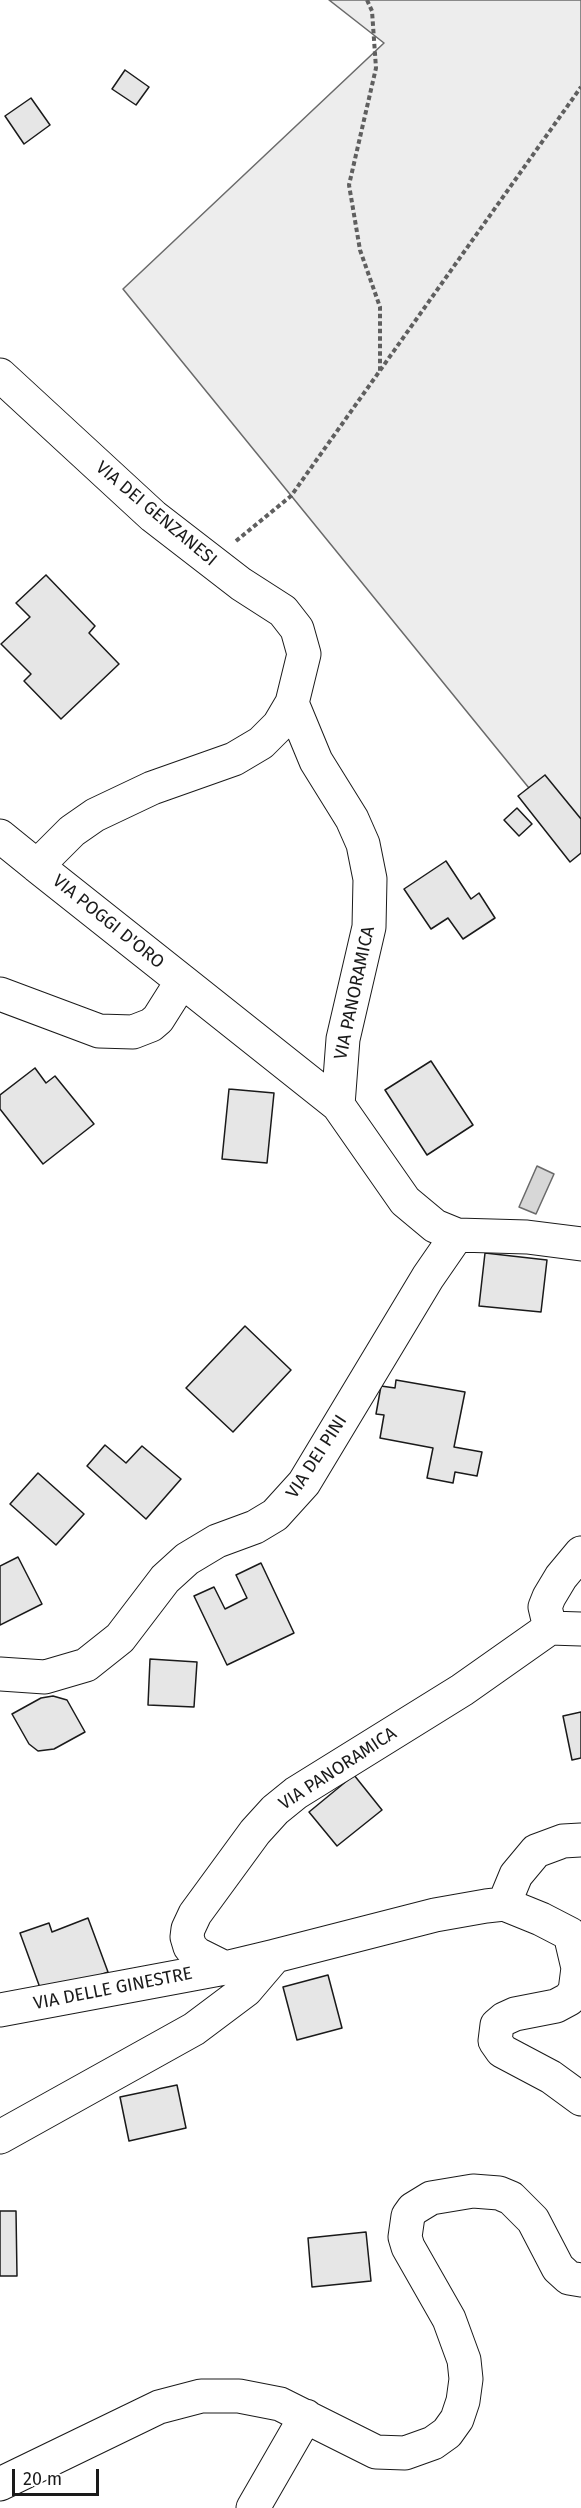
<!DOCTYPE html>
<style>
body{margin:0}
#map{position:relative;width:581px;height:2508px;overflow:hidden;background:#fff;font-family:"Fira Sans",sans-serif}
canvas{display:block}
.scale{position:absolute;left:12px;top:2469px;width:87px;height:27px;box-sizing:border-box;border:3px solid #1a1a1a;border-top:0;padding-left:8px;font-size:18px;line-height:21px;white-space:nowrap;color:#1a1a1a;-webkit-text-stroke:4px #fff;paint-order:stroke}
</style>
<div id="map">
<canvas width="581" height="2508"></canvas>
<div class="scale">20 m</div>
</div>
<script>
const context = document.querySelector('canvas').getContext('2d');
context.lineJoin = 'round';
function fill(path, color) {
  context.fillStyle = color;
  context.fill(path, 'evenodd');
}
function poly(rows) {
  const path = new Path2D();
  for (const r of rows) {
    path.moveTo(r[0], r[1]);
    for (let i = 2; i < r.length; i += 2) path.lineTo(r[i], r[i + 1]);
  }
  return path;
}
function strokePath(path, color, width, dash) {
  context.strokeStyle = color;
  context.lineWidth = width;
  context.lineCap = dash ? 'butt' : 'round';
  context.setLineDash(dash || []);
  context.stroke(path);
}
function drawText(font, color, halo, rows, align = 'center') {
  context.font = font + ' "Fira Sans",sans-serif';
  context.lineWidth = 4.5;
  context.setLineDash([]);
  context.textBaseline = 'middle';
  context.strokeStyle = halo;
  context.fillStyle = color;
  for (const [text, x, y, turn = 0] of rows) {
    context.save();
    context.translate(x, y);
    context.rotate((+turn || 0) * Math.PI / 180);
    context.textAlign = isNaN(turn) ? turn : align;
    if (halo) context.strokeText(text, 0, 0);
    context.fillText(text, 0, 0);
    context.restore();
  }
}
const built = poly([
 [329,0,581,0,581,828,555,820,123,289,384,43,329,0]
]);
fill(built, '#ededed');
strokePath(built, '#6a6a6a', 1.5);
const water = poly([
 [537,1166,554,1174,536,1214,519,1207,537,1166]
]);
fill(water, '#d7d7d7');
strokePath(water, '#6a6a6a', 1.5);
const building = poly([
 [125,70,149,87,136,105,112,89,125,70],
 [31,98,50,125,24,144,5,116,31,98],
 [46,575,95,626,89,633,119,664,61,719,24,681,31,674,1,644,30,617,16,603,46,575],
 [545,775,581,819,581,853,570,862,518,796,545,775],
 [517,808,532,824,519,836,504,820,517,808],
 [446,861,471,899,479,893,495,918,463,939,448,918,431,929,404,889,446,861],
 [431,1061,473,1125,427,1155,385,1090,431,1061],
 [35,1068,46,1083,55,1076,94,1124,43,1164,0,1109,0,1095,35,1068],
 [229,1089,274,1093,267,1163,222,1159,229,1089],
 [485,1253,547,1260,541,1312,479,1306,485,1253],
 [245,1326,291,1370,233,1432,186,1388,245,1326],
 [396,1380,465,1392,454,1447,482,1452,477,1476,455,1472,453,1483,427,1478,433,1448,380,1438,384,1415,376,1414,381,1386,395,1388,396,1380],
 [105,1445,126,1463,142,1446,181,1479,146,1519,87,1466,105,1445],
 [38,1473,84,1514,56,1545,10,1504,38,1473],
 [18,1557,42,1604,0,1625,0,1566,18,1557],
 [261,1563,294,1633,227,1665,194,1596,214,1587,225,1609,247,1598,236,1575,261,1563],
 [150,1659,197,1662,194,1707,148,1705,150,1659],
 [53,1696,67,1700,85,1732,54,1749,38,1751,29,1744,12,1714,41,1698,53,1696],
 [581,1712,581,1758,572,1760,563,1716,581,1712],
 [354,1775,382,1810,337,1846,309,1812,354,1775],
 [88,1918,108,1972,43,1996,20,1933,49,1923,52,1932,88,1918],
 [328,1975,342,2028,297,2040,283,1987,328,1975],
 [177,2085,186,2128,129,2141,120,2097,177,2085],
 [0,2211,16,2211,17,2276,0,2276,0,2211],
 [366,2232,371,2281,312,2287,308,2238,366,2232]
]);
fill(building, '#e6e6e6');
strokePath(building, '#1a1a1a', 1.5);
const minor = poly([
 [0,375,153,516,241,584,283,611,297,629,304,654,292,703,279,725,261,743,234,759,152,788,95,815,72,831,37,866,182,981,158,1019,151,1025,133,1032,99,1031,0,994],
 [292,703,316,761,352,819,363,844,370,879,369,927,343,1039,338,1105,405,1201,435,1226,457,1235,527,1237,581,1244],
 [0,836,37,866],
 [182,981,338,1105],
 [550,1628,581,1629],
 [0,1674,45,1677,86,1665,120,1638,165,1579,187,1559,217,1541,255,1527,275,1515,304,1483,428,1277,457,1235],
 [504,1904,516,1875,536,1851,563,1841,581,1840],
 [275,1956,435,1915,486,1906,504,1904,541,1919,570,1934,578,1968,575,1991,569,1999,556,2006,515,2014,504,2019,497,2025,495,2041,502,2051,551,2077,581,2099],
 [0,2010,225,1968],
 [0,2137,194,2029,246,1990,275,1956,225,1968,197,1954,190,1947,187,1937,188,1929,195,1914,255,1832,275,1810,296,1793,462,1690,550,1628,545,1607,549,1597,561,1577,581,1553],
 [0,2484,159,2407,201,2396,239,2396,280,2404,376,2452,405,2453,433,2443,447,2433,457,2419,463,2401,466,2379,464,2360,449,2319,408,2247,405,2237,408,2216,413,2209,431,2198,473,2191,499,2193,511,2198,533,2220,558,2268,569,2278,581,2280],
 [253,2508,306,2416]
]);
strokePath(minor, '#1a1a1a', 35);
strokePath(poly([
 [367,0,372,11,376,68,349,185,360,250,380,307,380,371],
 [236,541,291,496,581,87]
]), '#5f5f5f', 4, [4.5, 3]);
strokePath(minor, '#fff', 33);
drawText('18px', '#1a1a1a', '#fff', [
 ["VIA DEI GENZANESI",156,514,40],
 ["VIA POGGI D'ORO",108,922,39],
 ["VIA PANORAMICA",355,993,-78],
 ["VIA DEI PINI",317,1457,-57],
 ["VIA PANORAMICA",338,1769,-33],
 ["VIA DELLE GINESTRE",113,1989,-11]
]);
</script>
